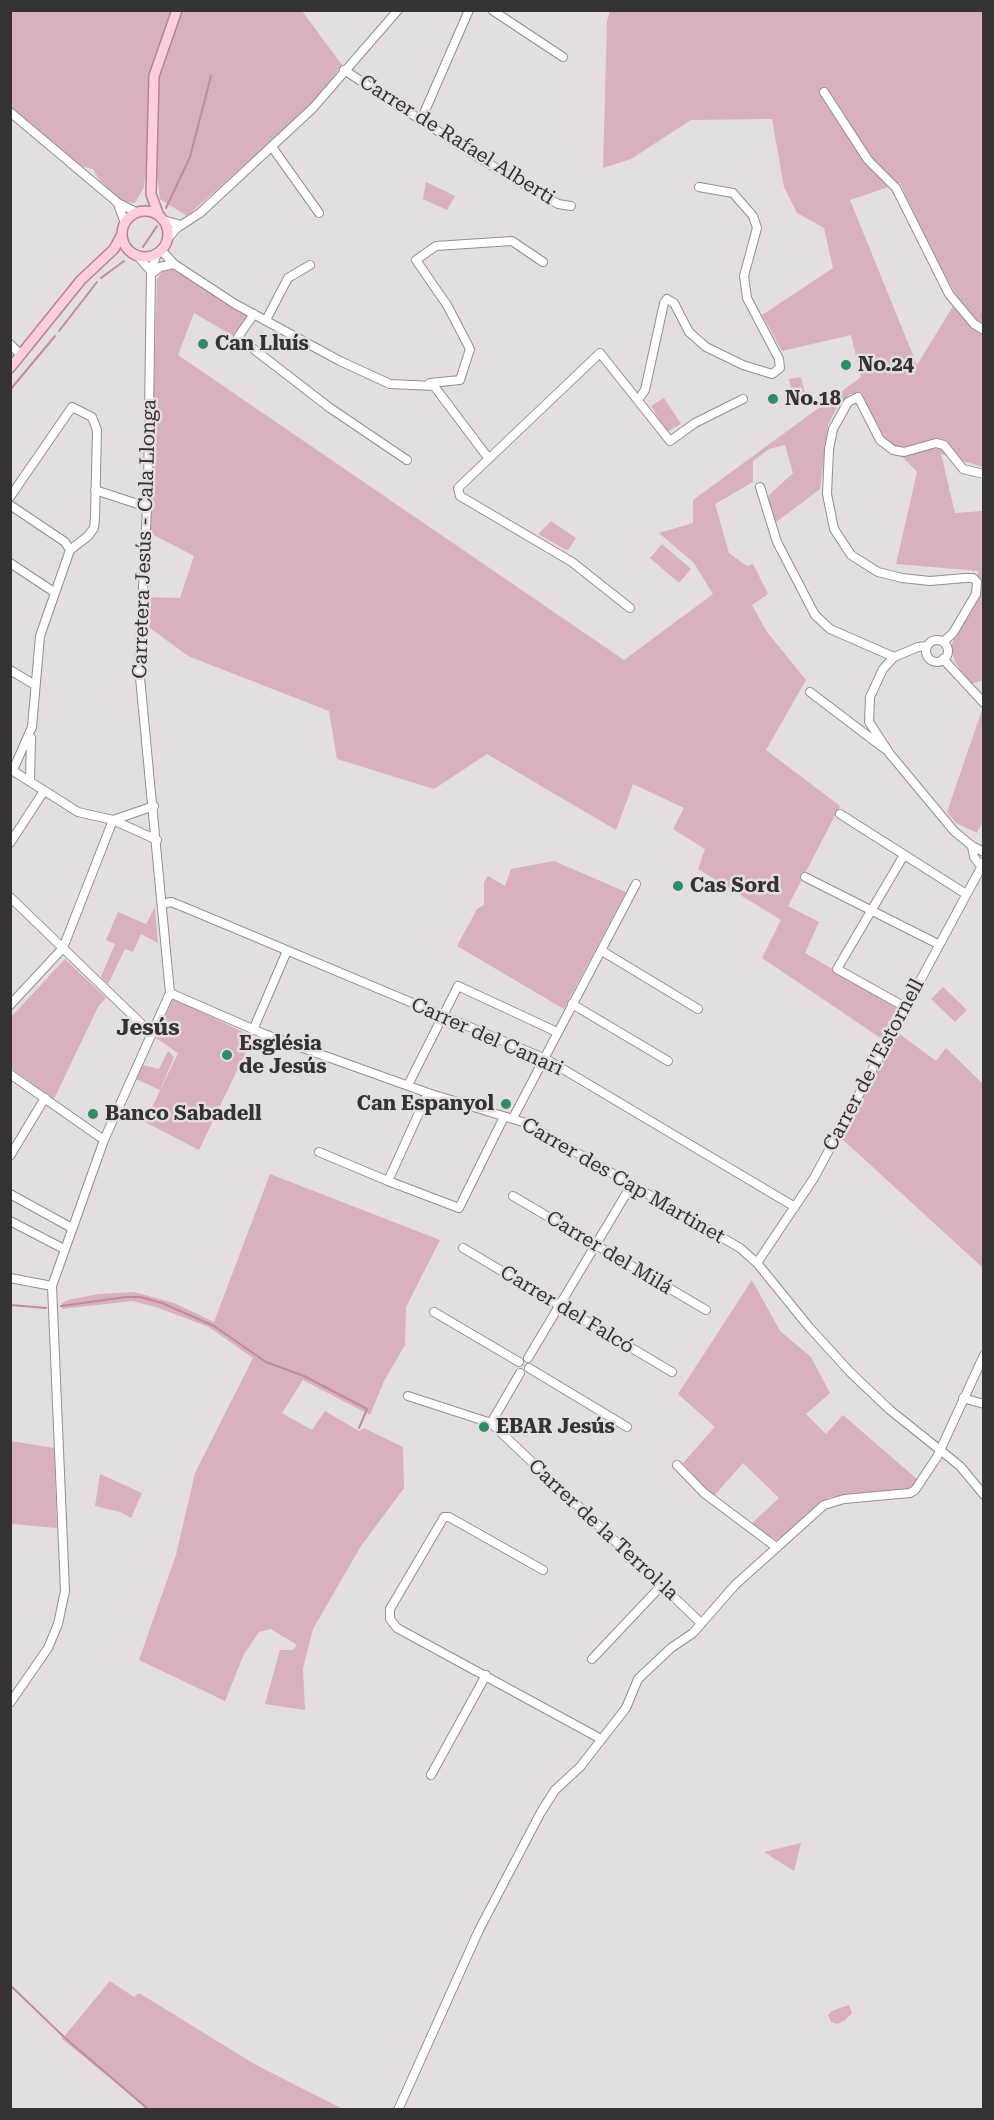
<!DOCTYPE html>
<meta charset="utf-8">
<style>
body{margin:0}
#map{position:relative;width:994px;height:2120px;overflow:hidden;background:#e4dedf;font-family:"Roboto Serif",serif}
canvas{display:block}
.frame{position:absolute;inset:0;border:12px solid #343232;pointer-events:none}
</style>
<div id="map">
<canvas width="994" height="2120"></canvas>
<div class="frame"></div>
</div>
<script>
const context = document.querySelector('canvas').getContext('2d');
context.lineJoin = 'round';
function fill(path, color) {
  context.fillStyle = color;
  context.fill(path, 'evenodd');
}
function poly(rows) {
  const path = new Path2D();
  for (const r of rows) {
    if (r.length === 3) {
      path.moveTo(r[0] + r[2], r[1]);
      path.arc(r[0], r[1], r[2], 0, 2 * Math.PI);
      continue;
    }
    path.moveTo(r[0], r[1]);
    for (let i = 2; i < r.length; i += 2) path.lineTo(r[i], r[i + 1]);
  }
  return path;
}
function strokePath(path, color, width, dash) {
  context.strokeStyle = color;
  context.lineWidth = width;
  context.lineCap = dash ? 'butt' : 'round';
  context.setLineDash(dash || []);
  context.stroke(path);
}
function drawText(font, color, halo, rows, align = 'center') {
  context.font = font + ' "Roboto Serif",serif';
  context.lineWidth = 5;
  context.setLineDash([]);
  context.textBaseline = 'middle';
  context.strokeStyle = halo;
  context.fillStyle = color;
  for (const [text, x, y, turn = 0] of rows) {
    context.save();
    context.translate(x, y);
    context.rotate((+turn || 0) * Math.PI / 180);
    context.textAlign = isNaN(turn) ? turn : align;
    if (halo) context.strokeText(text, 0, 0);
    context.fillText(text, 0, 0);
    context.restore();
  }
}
fill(poly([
 [11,11,172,11,150,75,148,147,144,187,135,203,123,202,100,181,93,169,81,166,11,107],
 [181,11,302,11,342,65,312,105,187,216,160,199,156,165,157,79],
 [610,11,983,11,983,467,941,454,955,513,983,511,983,680,971,684,955,662,951,647,979,571,896,564,917,472,884,437,862,394,850,394,837,407,828,425,820,489,775,523,768,496,793,473,785,445,769,449,753,461,753,482,715,504,729,553,747,566,753,564,768,594,752,605,767,632,806,680,766,750,840,806,788,906,819,922,805,953,899,1008,887,1024,889,1026,882,1039,762,958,781,920,698,869,705,849,673,829,684,808,633,784,616,830,487,754,434,789,337,759,329,711,188,656,146,625,146,597,180,598,194,556,150,533,157,279,162,272,173,269,248,316,233,336,194,313,178,355,624,660,713,594,694,563,659,533,693,523,693,500,861,377,851,335,782,351,762,315,833,268,824,228,797,213,784,187,772,119,691,120,631,159,603,168,607,21],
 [900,183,936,261,958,298,917,365,850,200],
 [426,182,455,196,447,210,423,199],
 [801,377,806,397,794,400,789,379],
 [664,398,681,424,667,432,651,406],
 [551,521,576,538,569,549,566,550,538,534],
 [662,544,691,569,679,583,650,558],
 [982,710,984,818,977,833,956,823,947,812],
 [554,861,626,892,564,1009,457,946,477,909,484,905,484,882,488,876,505,886,511,869],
 [155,907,158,943,141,934,133,952,125,949,108,984,101,977,115,944,106,940,118,912,146,924],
 [65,959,106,998,98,1007,54,1099,11,1068,11,1017],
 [943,987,967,1010,955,1022,931,999],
 [173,998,253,1037,199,1150,145,1122,178,1053,156,1038],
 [897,1032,936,1061,946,1048,983,1084,983,1268,841,1138],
 [168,1051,174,1057,160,1090,136,1079,143,1065,159,1069],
 [270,1174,440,1240,406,1307,405,1345,384,1381,370,1415,303,1380,282,1413,312,1430,325,1411,359,1431,364,1428,403,1447,404,1488,361,1546,313,1629,303,1668,305,1710,265,1704,280,1650,293,1650,297,1645,271,1629,259,1632,244,1654,225,1701,139,1660,176,1555,195,1473,253,1358,209,1327,156,1307,132,1301,62,1309,62,1303,68,1300,98,1294,134,1292,174,1303,214,1322],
 [752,1280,780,1331,811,1357,830,1393,806,1414,826,1434,843,1415,918,1480,912,1489,829,1497,778,1541,750,1525,779,1498,743,1463,713,1497,683,1463,715,1427,678,1394],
 [11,1441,54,1448,57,1528,11,1524],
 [100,1474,142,1493,131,1518,120,1512,95,1506],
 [801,1843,794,1871,764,1852],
 [110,1981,134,1997,139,1993,256,2065,343,2109,148,2109,62,2039],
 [849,2005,852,2013,845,2020,838,2024,831,2022,828,2015,832,2011]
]), '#d8b1ba');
strokePath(poly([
 [166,208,190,157,211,76],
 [143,247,157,226],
 [101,278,124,261],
 [59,331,97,282],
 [10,390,55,336],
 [10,1305,46,1308],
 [61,1306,126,1297,140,1297,162,1303,214,1326,266,1362,304,1376,367,1409,359,1428],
 [10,1985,64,2037,149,2110]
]), '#bf8d99', 2);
const minor = poly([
 [492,10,563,57],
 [344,70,484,161,558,204,571,206],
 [824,92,868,160,896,188,949,294,974,324,984,330],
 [10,112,118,203,136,212],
 [421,120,469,10],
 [272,147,319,213],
 [118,204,125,223],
 [163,220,181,225],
 [168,238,177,228,200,213,313,108,398,10],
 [161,250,174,264,235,304,340,361,390,384,434,386,489,459],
 [137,255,151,271],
 [151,274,160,267,174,264],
 [254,314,238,337,330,408,407,460],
 [266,320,288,278,310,265],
 [10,344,21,355],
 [430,383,460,380,470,349,447,305,416,260,436,246,512,241,543,262],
 [638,400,645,390,664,303,667,299,674,303,689,332,706,347,743,365,772,374,780,368,779,359,747,298,744,276,757,228,753,216,733,193,699,187],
 [760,487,777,542,815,615,830,629,894,657],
 [95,490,147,507],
 [10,497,72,407,92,417,97,430,95,517,94,528,88,536,70,550,65,542,10,505],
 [10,563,54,592],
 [630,608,572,562,460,496,458,488,600,353,670,441,695,423,743,399],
 [937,651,11],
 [943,642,953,633,976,594,977,582,973,578,965,578,930,581,902,578,878,572,851,555,834,529,827,494,829,449,833,429,848,402,858,397,880,440,893,450,904,452,936,443,944,445,963,469,984,474],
 [927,646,918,647,894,657,883,669,870,697,869,722,890,754,954,831,972,846,984,852],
 [943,659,984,703],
 [10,670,35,685],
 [810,692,885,749],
 [10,769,78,812,113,820,157,840],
 [13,770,32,727,40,636,70,550],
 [30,781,31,738],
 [840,814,966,894],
 [113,820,154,806],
 [10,843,44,791],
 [972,846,974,857,981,866],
 [904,855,837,969,905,1007],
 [805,877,938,944],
 [10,897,152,1034],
 [162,904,171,902,191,910,546,1059,795,1207],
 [602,951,698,1009],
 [170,993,264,1034,428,1093,526,1123,740,1248,757,1263,809,1327,850,1372,890,1410,960,1466,984,1495],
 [572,1004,668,1061],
 [10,1005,63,948,113,820],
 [253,1030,287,951],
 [10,1074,104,1140],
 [408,1085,458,986,557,1032],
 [428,1093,388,1181,459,1208,504,1117],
 [513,1118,636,884],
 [319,1152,388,1181],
 [10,1156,45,1098],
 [10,1194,72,1228],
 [513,1196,706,1310],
 [10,1221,64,1249],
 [463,1248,672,1372],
 [757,1263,814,1178,984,862],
 [10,1278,52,1286],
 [434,1312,519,1362],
 [528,1358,632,1184],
 [529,1368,627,1427],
 [408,1396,491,1423,701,1623],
 [963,1398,984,1404],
 [491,1423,520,1373],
 [677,1465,704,1493,776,1547],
 [543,1570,449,1517,444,1517,390,1609,390,1619,397,1628,601,1739],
 [592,1659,661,1586],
 [10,1703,48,1648,58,1624,65,1591,52,1286,104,1140,170,993,139,667,148,488,151,271,157,253],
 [431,1775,486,1675],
 [398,2110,479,1930,541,1812,555,1790,580,1767,626,1708,638,1679,671,1648,693,1633,735,1585,824,1505,844,1499,910,1493,915,1490,937,1457,984,1355]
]);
const major = poly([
 [145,234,23],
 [159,216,151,194,154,76,177,10],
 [10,368,81,280,114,249,122,234]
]);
strokePath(minor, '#938e8f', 10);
strokePath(major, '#b78390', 12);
strokePath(minor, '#fff', 8);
strokePath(major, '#fecfdb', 9);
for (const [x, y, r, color] of [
 [203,344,6,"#308c63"],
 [846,365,6,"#308c63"],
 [773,399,6,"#308c63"],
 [678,886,6,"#308c63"],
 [227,1055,6,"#308c63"],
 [506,1104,6,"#308c63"],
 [93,1114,6,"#308c63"],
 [484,1427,6,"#308c63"]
]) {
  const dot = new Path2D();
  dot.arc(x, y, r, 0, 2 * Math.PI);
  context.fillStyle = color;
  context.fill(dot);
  strokePath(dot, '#e4dedf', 2);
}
drawText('20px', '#343232', '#e4dedf', [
 ["Carrer de Rafael Alberti",457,140,32],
 ["Carretera Jesús - Cala Llonga",145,539,-88],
 ["Carrer del Canari",487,1037,24],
 ["Carrer de l'Estornell",874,1065,-62],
 ["Carrer des Cap Martinet",623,1181,30],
 ["Carrer del Milá",609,1253,31],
 ["Carrer del Falcó",567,1310,31],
 ["Carrer de la Terrol·la",603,1530,43]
]);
drawText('bold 20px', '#343232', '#e4dedf', [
 ["Can Lluís",215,344],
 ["No.24",858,365],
 ["No.18",785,399],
 ["Cas Sord",690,886],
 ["Església",239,1044],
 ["de Jesús",239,1067],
 ["Can Espanyol",494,1104,"right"],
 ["Banco Sabadell",105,1114],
 ["EBAR Jesús",496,1427]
], 'left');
drawText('bold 22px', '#343232', '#e4dedf', [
 ["Jesús",148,1029]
]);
</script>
